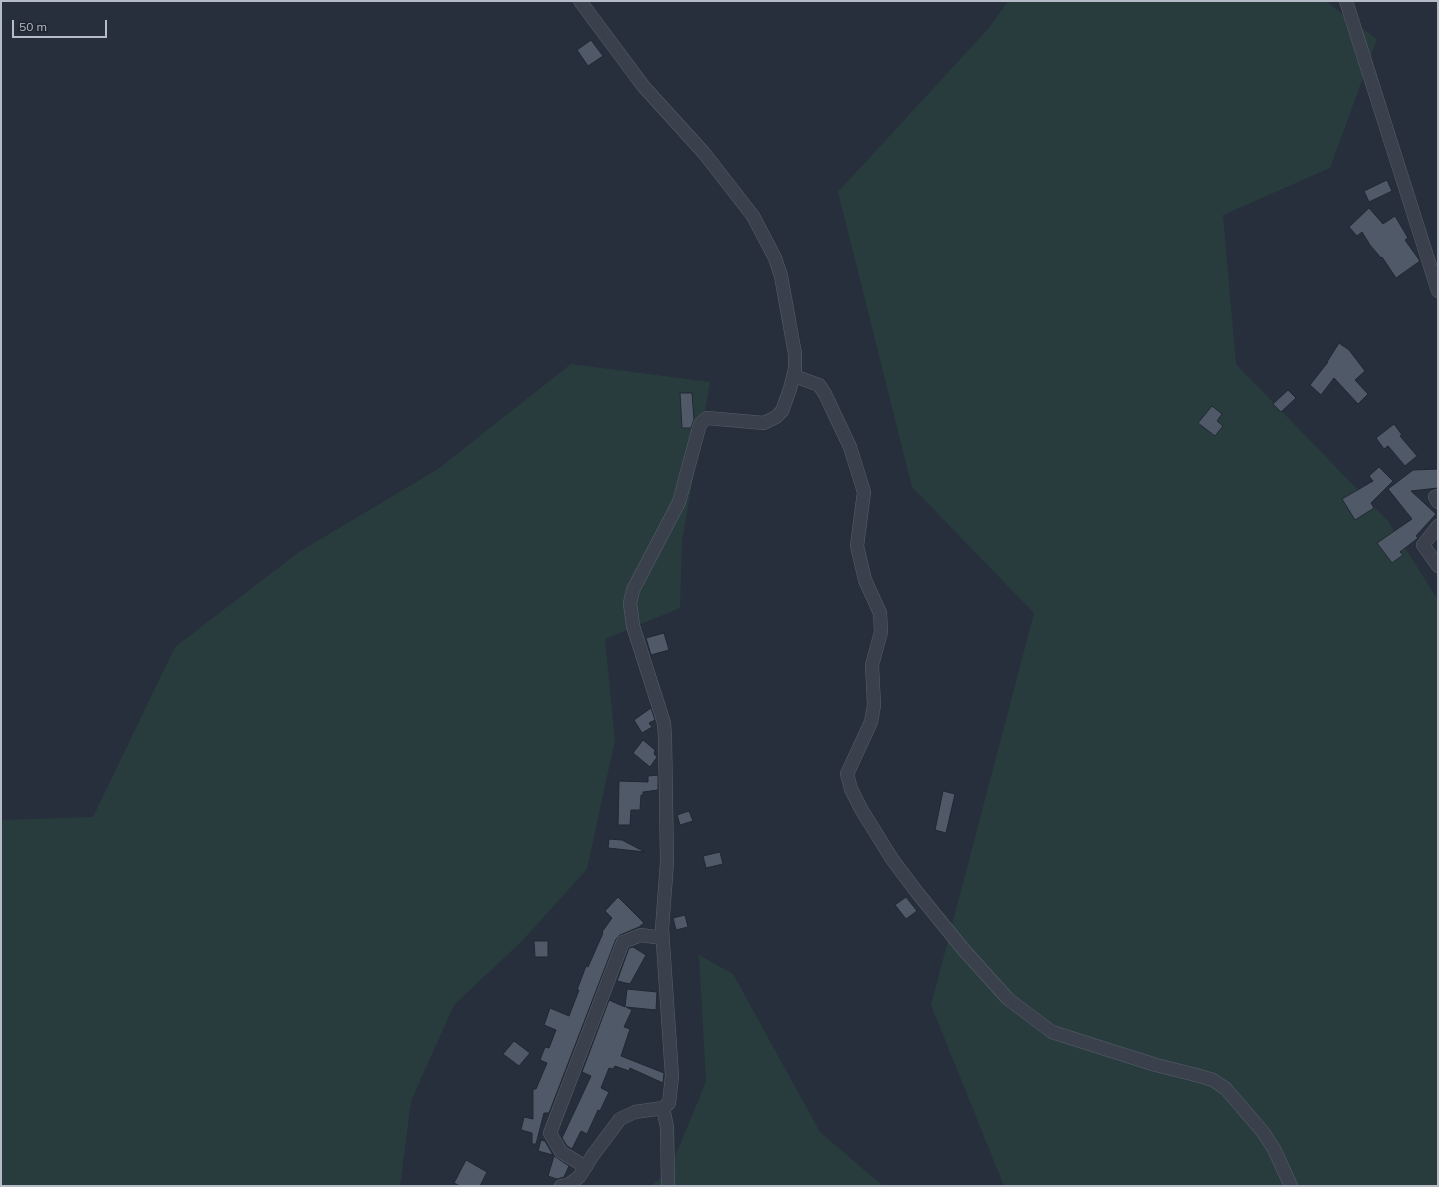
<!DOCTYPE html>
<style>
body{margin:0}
#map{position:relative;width:1439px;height:1187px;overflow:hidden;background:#262f3b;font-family:Mulish,sans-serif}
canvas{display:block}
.frame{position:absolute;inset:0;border:2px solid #b6bcc7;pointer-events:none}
.scale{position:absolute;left:12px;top:20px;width:95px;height:18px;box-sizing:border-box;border:2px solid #b6bcc7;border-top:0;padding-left:5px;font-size:12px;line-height:14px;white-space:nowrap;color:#b6bcc7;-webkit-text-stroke:3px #1f2631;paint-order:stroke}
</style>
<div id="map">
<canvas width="1439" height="1187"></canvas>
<div class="frame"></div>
<div class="scale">50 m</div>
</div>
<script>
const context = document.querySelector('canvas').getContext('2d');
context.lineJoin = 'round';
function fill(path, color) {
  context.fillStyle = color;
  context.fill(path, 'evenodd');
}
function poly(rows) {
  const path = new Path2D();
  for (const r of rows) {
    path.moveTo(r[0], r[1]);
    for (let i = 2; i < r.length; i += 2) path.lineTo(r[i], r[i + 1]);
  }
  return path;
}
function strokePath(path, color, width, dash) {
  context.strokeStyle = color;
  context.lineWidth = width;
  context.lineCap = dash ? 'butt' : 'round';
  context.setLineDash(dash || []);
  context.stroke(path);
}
fill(poly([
 [1008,1,1325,1,1377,39,1330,168,1223,215,1236,364,1388,521,1438,600,1438,1186,1004,1186,931,1005,1034,613,912,487,838,192,988,29],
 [571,364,710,382,682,541,680,608,605,639,615,740,587,869,522,941,454,1005,411,1101,400,1186,1,1186,1,820,93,817,175,647,299,552,438,469],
 [699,955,733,974,820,1132,883,1186,651,1186,669,1171,706,1082]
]), '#293c3d');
const building = poly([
 [591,40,603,56,588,66,577,50,591,40],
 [1387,180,1392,191,1369,202,1364,191,1387,180],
 [1369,208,1383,224,1395,216,1408,238,1405,240,1420,261,1396,278,1382,257,1381,258,1370,245,1362,232,1357,236,1349,227,1369,208],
 [1339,343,1349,350,1365,371,1355,380,1368,394,1358,404,1334,378,1321,395,1310,385,1328,362,1327,362,1339,343],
 [1288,390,1296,398,1281,412,1273,404,1288,390],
 [680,393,692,393,694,419,691,428,682,428,680,393],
 [1212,406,1222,414,1217,421,1223,426,1215,436,1198,423,1212,406],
 [1394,424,1402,435,1400,436,1417,456,1405,466,1388,446,1384,449,1376,438,1394,424],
 [1379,467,1393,481,1371,503,1374,508,1355,520,1342,499,1373,481,1369,476,1379,467],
 [1438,469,1438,488,1411,491,1436,514,1416,536,1418,538,1400,552,1403,555,1392,563,1377,543,1412,519,1388,489,1413,470,1438,469],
 [664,633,669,650,651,655,646,638,664,633],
 [651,708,655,720,649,723,652,727,642,733,634,720,651,708],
 [643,740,655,750,654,754,657,757,650,767,633,753,643,740],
 [658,775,658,790,643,792,643,795,641,795,640,810,631,810,630,825,618,825,619,781,648,782,648,776,658,775],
 [943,791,955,794,946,833,935,830,943,791],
 [689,811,693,821,680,825,677,815,689,811],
 [609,839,622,840,645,852,608,848,609,839],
 [720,852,723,864,706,868,703,856,720,852],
 [618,897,644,923,639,927,620,935,616,939,549,1113,544,1113,536,1144,532,1144,532,1133,521,1130,524,1117,533,1119,533,1089,536,1089,547,1063,540,1060,545,1047,549,1048,556,1030,544,1025,550,1008,569,1016,579,990,577,990,586,966,588,967,603,933,602,932,612,918,605,911,618,897],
 [906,897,917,911,906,919,895,905,906,897],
 [685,915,688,927,676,930,673,918,685,915],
 [534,941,548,941,548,957,535,957,534,941],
 [633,947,646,955,630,984,617,981,629,948,633,947],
 [627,989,657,992,656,1010,626,1007,632,1010,624,1027,630,1029,621,1056,664,1073,663,1083,630,1068,629,1071,615,1066,613,1069,609,1068,601,1088,609,1092,600,1111,598,1110,587,1134,581,1131,572,1149,567,1146,562,1138,591,1076,582,1072,609,1000,625,1007,627,989],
 [514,1041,530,1053,519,1066,503,1054,514,1041],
 [541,1140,545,1141,553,1155,538,1151,541,1140],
 [554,1156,569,1166,564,1177,557,1179,548,1176,554,1156],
 [466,1160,487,1172,480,1186,460,1186,454,1183,466,1160]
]);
fill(building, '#505967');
strokePath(building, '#212833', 1);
const street = poly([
 [1346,1,1438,291],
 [794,376,819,385,825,394,850,447,864,492,857,546,865,580,880,613,881,632,872,665,874,705,871,722,847,774,851,789,861,809,892,859,916,891,963,949,1008,999,1052,1032,1156,1065,1196,1075,1213,1080,1226,1089,1263,1132,1274,1149,1291,1186],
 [1438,496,1435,497,1438,502],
 [1438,526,1423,545,1438,566],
 [663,1108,667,1127,668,1186],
 [586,1167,561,1152,550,1133,623,942,641,935,662,938],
 [561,1186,568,1185,579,1177,593,1155,620,1119,635,1112,663,1108,669,1103,672,1076,662,929,667,862,665,737,664,723,633,626,630,603,633,590,679,502,700,424,707,418,764,423,776,417,782,411,790,389,795,369,795,354,781,276,775,258,753,216,704,153,644,87,580,1]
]);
strokePath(street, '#585f6a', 14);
strokePath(street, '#3a414c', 13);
</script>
